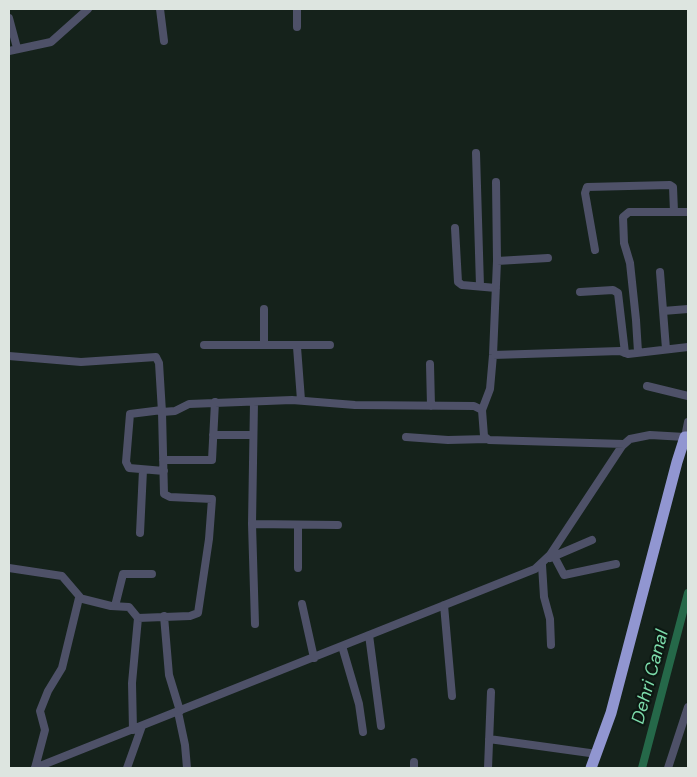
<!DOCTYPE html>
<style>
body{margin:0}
#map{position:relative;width:697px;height:777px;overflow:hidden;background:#15221b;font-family:"DM Sans",sans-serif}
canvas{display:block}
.frame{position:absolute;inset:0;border:10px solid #dde5e0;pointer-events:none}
</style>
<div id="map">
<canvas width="697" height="777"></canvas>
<div class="frame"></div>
</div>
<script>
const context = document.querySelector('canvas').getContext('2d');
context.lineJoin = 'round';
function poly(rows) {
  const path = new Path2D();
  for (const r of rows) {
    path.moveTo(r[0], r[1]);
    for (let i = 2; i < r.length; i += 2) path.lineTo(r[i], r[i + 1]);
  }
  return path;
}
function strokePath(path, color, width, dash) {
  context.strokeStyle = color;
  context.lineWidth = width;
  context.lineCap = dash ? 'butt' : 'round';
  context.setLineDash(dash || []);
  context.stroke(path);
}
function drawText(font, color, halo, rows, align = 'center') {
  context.font = font + ' "DM Sans",sans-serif';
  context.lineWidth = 4.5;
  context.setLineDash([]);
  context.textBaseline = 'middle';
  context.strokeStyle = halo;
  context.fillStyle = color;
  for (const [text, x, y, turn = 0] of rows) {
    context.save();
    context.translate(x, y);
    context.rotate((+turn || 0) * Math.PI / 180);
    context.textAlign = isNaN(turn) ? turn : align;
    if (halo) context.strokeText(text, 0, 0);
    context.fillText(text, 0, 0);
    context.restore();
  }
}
strokePath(poly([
 [642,768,688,593]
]), '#256849', 8);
strokePath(poly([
 [160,9,164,41],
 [297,9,297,27],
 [9,18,17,48],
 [9,51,51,42,88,9],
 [476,153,480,286],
 [455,228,458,282,462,285,496,288],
 [595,250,585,193,587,187,670,185,673,187,674,212],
 [497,261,548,258],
 [660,272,666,349],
 [580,292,613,290,618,293,625,353],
 [663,311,688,309],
 [204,345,330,345],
 [264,345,264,309],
 [297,347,301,400],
 [638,352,636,320,630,263,624,243,623,217,629,212,688,212],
 [493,355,620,351,628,354,688,347],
 [9,356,81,362,156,357,159,363,162,412,164,494,170,497,212,499,209,539,198,613,190,616,138,618,132,683,133,730],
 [430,364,431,406],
 [647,386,688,396],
 [254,402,252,524,255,624],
 [162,410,130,414,126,462,129,468,164,471],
 [482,410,490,389,493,355,497,261,496,182],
 [162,412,175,411,189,404,292,400,355,405,474,406,482,410,484,436,489,440,624,444],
 [213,435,253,435],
 [406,437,448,440,487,439],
 [163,460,212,460,215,402],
 [252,524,338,525],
 [298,525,298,568],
 [140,533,143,470],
 [554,556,564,575,616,564],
 [550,558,592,540],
 [542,565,544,597,550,619,551,645],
 [9,568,62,576,80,597],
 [302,604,314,658],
 [444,605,452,696],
 [115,606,123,574,152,574],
 [164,616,169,675,180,711],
 [369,635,381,726],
 [342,646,359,704,363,732],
 [178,712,185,745,187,768],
 [489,739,597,754],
 [414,762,414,768],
 [35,768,535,569,550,555,622,446,630,439,650,435,685,437,688,422],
 [35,768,45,730,40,711,48,691,62,668,79,598,111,606,129,607,138,618],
 [127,768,142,726],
 [488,768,491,692],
 [668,768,688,707]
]), '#4e5168', 8);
strokePath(poly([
 [591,768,611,713,677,462,685,437,688,437]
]), '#9196d1', 11);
drawText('italic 18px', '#7cdbaa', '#0c1812', [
 ["Dehri Canal",651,677,-75]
]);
</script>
